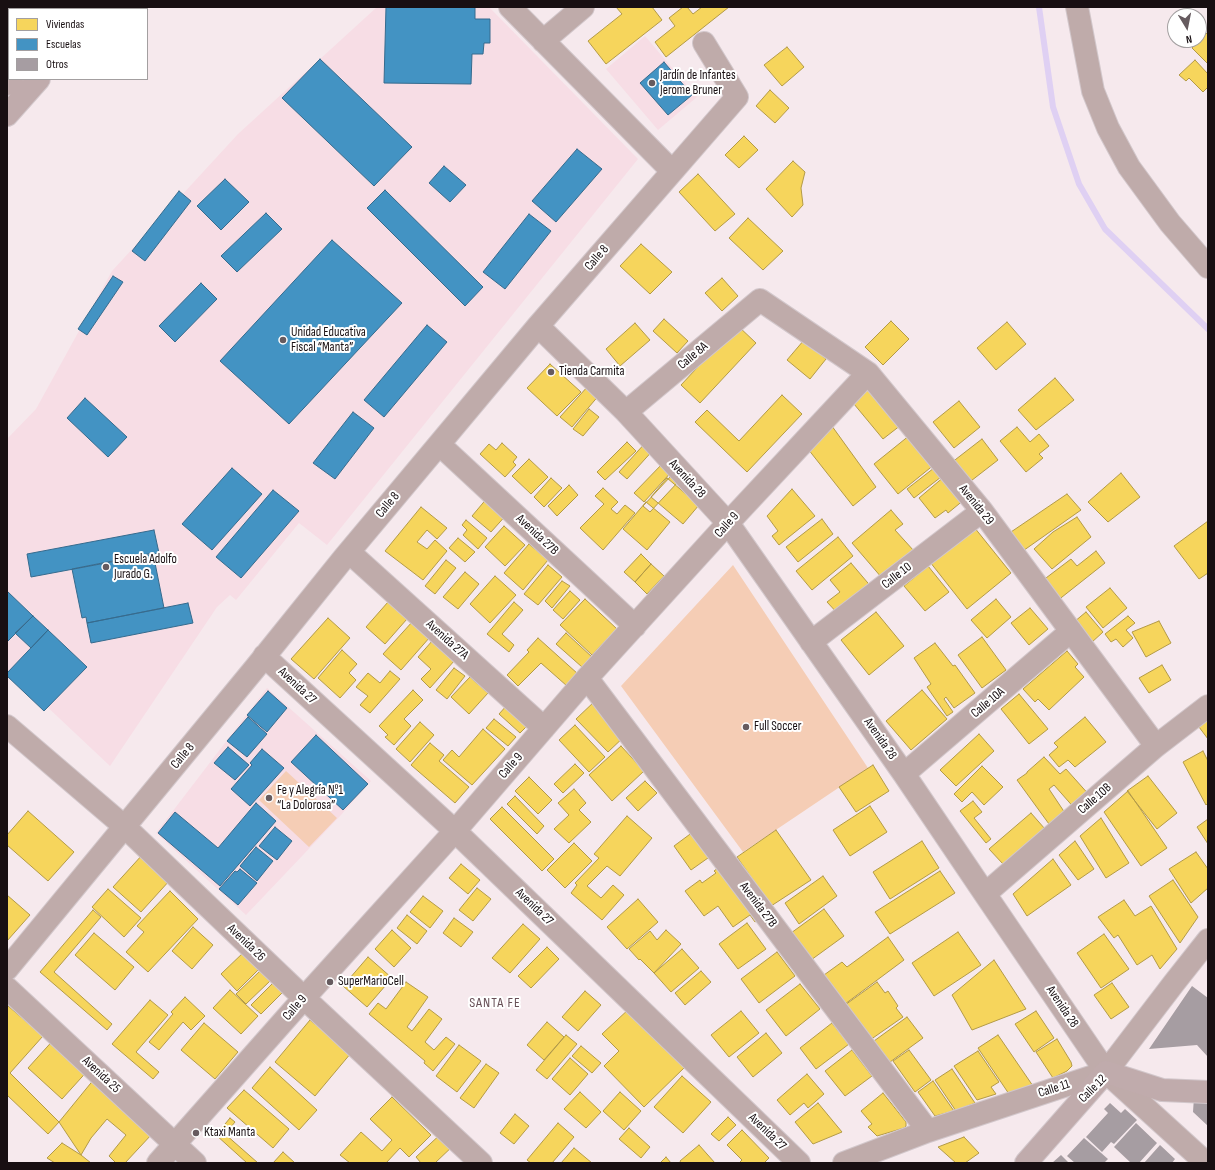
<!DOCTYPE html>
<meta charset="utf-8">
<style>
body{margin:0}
#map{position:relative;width:1215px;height:1170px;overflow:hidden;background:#f6e9ed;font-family:"Sofia Sans Condensed",sans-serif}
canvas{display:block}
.frame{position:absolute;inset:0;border:8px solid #180f12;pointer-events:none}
.legend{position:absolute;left:8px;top:8px;width:140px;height:72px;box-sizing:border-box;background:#fff;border:1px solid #a39fa0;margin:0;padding:5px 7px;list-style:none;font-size:12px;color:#180f12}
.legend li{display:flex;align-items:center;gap:8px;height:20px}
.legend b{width:20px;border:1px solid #a39fa0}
.north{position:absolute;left:1167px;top:8px;width:40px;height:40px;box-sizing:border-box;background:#fff;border:1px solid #a39fa0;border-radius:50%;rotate:170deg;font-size:11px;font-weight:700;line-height:16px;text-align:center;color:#180f12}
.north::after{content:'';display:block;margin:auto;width:14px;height:18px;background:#665b5f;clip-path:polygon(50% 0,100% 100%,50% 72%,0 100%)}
</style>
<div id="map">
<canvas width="1215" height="1170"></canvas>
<div class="frame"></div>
<ul class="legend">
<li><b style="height:11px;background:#f6d55c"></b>Viviendas</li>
<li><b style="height:11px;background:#4393c3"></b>Escuelas</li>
<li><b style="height:11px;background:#a69da2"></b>Otros</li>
</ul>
<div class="north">N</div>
</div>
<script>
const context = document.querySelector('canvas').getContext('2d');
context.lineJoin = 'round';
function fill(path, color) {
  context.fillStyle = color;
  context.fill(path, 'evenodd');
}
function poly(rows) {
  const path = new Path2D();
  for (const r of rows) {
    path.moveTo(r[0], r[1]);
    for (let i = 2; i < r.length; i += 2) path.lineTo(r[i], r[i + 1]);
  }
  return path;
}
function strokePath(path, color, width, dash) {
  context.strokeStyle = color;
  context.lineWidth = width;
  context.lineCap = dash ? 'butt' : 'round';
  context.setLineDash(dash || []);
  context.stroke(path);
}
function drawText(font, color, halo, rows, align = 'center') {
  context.font = font + ' "Sofia Sans Condensed",sans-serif';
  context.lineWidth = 4;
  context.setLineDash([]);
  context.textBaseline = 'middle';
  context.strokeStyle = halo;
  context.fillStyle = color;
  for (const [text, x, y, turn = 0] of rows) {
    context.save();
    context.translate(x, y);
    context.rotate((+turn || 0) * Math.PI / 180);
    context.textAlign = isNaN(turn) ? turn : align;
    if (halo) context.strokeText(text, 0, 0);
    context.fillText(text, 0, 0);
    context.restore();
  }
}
fill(poly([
 [377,7,489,7,638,159,327,545,299,523,236,600,230,595,217,607,110,766,7,669,7,439,36,409,112,271,238,134],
 [645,36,697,97,658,130,606,69],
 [267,688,371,781,341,815,246,915,156,833]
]), '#f7dde5');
fill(poly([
 [733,565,868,768,743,852,621,686],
 [286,771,337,818,309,847,259,800]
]), '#f5cdb5');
const homes = poly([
 [616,7,652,7,662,20,606,64,588,41,622,14,616,7],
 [683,7,687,7,693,14,702,7,729,7,666,57,655,42,675,26,669,18,683,7],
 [1208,32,1208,64,1192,48,1208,32],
 [787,47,804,67,782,86,764,65,787,47],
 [1195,60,1208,74,1208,87,1203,92,1189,78,1186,81,1179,75,1195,60],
 [770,90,789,108,775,123,756,106,770,90],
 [744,136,758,150,739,168,725,155,744,136],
 [793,161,805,172,801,188,803,205,792,217,766,189,793,161],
 [698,174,735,214,715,231,679,192,698,174],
 [748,218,783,251,763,270,729,238,748,218],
 [641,244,672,272,650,294,620,266,641,244],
 [722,278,738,296,722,311,705,293,722,278],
 [664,319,688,341,677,353,653,331,664,319],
 [891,321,909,339,883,365,865,347,891,321],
 [1007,322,1026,344,996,370,977,348,1007,322],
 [635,323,650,340,620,366,606,349,635,323],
 [737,325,756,343,700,403,681,385,737,325],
 [804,340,826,359,810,379,787,360,804,340],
 [550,364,581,392,557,416,527,388,550,364],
 [1055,378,1074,400,1036,430,1018,410,1055,378],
 [868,383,901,425,883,439,849,398,868,383],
 [589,385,600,394,572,427,560,417,589,385],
 [782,395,802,414,747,472,695,422,707,410,739,441,782,395],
 [959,401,980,427,954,448,933,422,959,401],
 [589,409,599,417,583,436,573,429,589,409],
 [829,422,876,487,853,506,808,449,829,422],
 [1017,427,1030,442,1039,434,1049,446,1039,454,1043,458,1026,472,1000,441,1017,427],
 [910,435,935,464,898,494,874,464,910,435],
 [982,439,998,460,967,484,951,463,982,439],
 [647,441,655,448,627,479,619,472,647,441],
 [627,442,636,451,605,480,597,472,627,442],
 [502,443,517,457,513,462,516,465,505,477,480,454,489,444,496,450,502,443],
 [529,459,548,477,531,494,512,476,529,459],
 [665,461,674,469,644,502,634,493,665,461],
 [934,468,941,477,914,498,907,489,934,468],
 [1121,473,1140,497,1108,522,1088,502,1121,473],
 [671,476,678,482,650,512,643,506,671,476],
 [945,476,965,499,948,513,946,510,935,518,919,498,945,476],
 [551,478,562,488,544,507,534,497,551,478],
 [667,478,699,505,683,524,651,497,667,478],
 [569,485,578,495,557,516,548,506,569,485],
 [603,488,618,502,611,509,617,514,625,505,635,513,603,550,580,528,604,504,595,496,603,488],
 [792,489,815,516,779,545,772,536,778,531,767,516,792,489],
 [1067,494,1081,510,1020,553,1008,534,1067,494],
 [488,497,508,513,491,532,472,516,488,497],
 [646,502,670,522,647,550,623,529,646,502],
 [421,507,447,528,437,539,427,530,417,542,427,549,435,540,447,551,423,580,385,551,421,507],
 [891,510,903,524,895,530,914,551,882,578,852,543,891,510],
 [1077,517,1091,537,1052,569,1034,549,1053,532,1077,517],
 [822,519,833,534,798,562,786,547,822,519],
 [466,520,487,538,478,549,463,535,467,530,462,525,466,520],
 [1208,521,1208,573,1199,579,1174,546,1208,521],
 [504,526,525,545,505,566,485,547,504,526],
 [974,527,1011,573,967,609,930,562,974,527],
 [838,537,853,556,812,590,796,571,838,537],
 [458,538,475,552,465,562,449,548,458,538],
 [529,544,548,560,523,590,504,573,529,544],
 [1096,551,1105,563,1057,601,1042,581,1071,559,1077,566,1096,551],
 [641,554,651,564,635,582,624,572,641,554],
 [446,560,456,568,435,594,425,586,446,560],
 [851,563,873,589,840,616,827,602,840,592,830,580,851,563],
 [651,564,664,576,647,594,635,582,651,564],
 [548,565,562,577,538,605,524,594,548,565],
 [928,566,949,592,925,611,904,586,928,566],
 [465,572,479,584,458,609,443,597,465,572],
 [495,576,516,595,490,623,470,604,495,576],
 [562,581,570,586,552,608,545,601,562,581],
 [1110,588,1127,608,1103,628,1086,607,1110,588],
 [570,591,580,600,563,619,553,610,570,591],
 [585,599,617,629,592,655,560,625,585,599],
 [996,599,1011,617,987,638,971,620,996,599],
 [388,602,407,619,385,644,366,627,388,602],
 [514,602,523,610,502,634,514,645,509,652,487,634,514,602],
 [1030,608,1048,629,1029,645,1011,623,1030,608],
 [876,612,904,646,869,675,841,640,876,612],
 [1086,612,1103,632,1091,643,1074,622,1086,612],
 [1128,616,1135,623,1126,630,1133,638,1123,647,1116,639,1111,642,1105,634,1128,616],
 [328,618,350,638,314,679,291,659,328,618],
 [413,621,430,637,401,670,383,654,413,621],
 [1159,621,1171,643,1146,657,1132,632,1159,621],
 [566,633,592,657,582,667,556,644,566,633],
 [982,637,1006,670,982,688,958,655,982,637],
 [538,638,578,674,567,686,541,663,518,686,507,675,529,652,527,650,538,638],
 [433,640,455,660,430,688,421,679,431,669,418,657,433,640],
 [935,643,953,666,955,665,975,693,954,708,946,697,944,699,953,712,947,716,927,687,931,684,914,658,935,643],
 [342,650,357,664,349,673,356,680,340,698,318,678,342,650],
 [1067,651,1078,664,1075,667,1084,677,1049,710,1038,699,1035,702,1023,689,1067,651],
 [1162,665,1171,680,1149,693,1139,678,1162,665],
 [454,668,465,676,447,699,436,690,454,668],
 [390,671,400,679,370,713,360,705,368,696,356,687,368,673,380,683,390,671],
 [470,677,488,693,469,714,451,697,470,677],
 [413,690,423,700,404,719,411,726,394,745,385,737,388,735,379,726,413,690],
 [922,690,947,719,911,750,886,721,922,690],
 [1019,694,1048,729,1029,744,1001,709,1019,694],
 [595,701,627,734,608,752,576,719,595,701],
 [508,704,530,723,520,733,499,714,508,704],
 [1085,717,1106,742,1075,767,1068,760,1059,767,1049,755,1058,747,1054,743,1085,717],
 [494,719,516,737,508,746,486,728,494,719],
 [1208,720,1208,739,1199,727,1208,720],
 [420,722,434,735,410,762,396,749,420,722],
 [575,725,605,757,589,772,559,740,575,725],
 [483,729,505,749,472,785,443,760,452,750,459,757,483,729],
 [979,734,994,751,956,786,940,770,979,734],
 [430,743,444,755,439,761,469,787,455,803,411,765,430,743],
 [621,746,644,771,612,801,589,775,621,746],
 [1203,751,1208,761,1208,803,1206,805,1183,762,1203,751],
 [1044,757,1060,774,1066,769,1091,797,1076,810,1054,785,1049,789,1065,813,1049,824,1017,780,1027,773,1027,772,1044,757],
 [575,764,584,773,563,793,554,784,575,764],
 [873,765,889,791,856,812,839,787,873,765],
 [982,766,1003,787,984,805,972,792,962,802,954,794,982,766],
 [1148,776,1177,813,1157,829,1127,791,1148,776],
 [529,777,552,800,538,814,515,791,529,777],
 [645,781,657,793,638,811,626,798,645,781],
 [574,789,586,803,579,810,591,822,569,843,554,829,569,815,558,803,574,789],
 [1128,791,1167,848,1141,866,1104,812,1128,791],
 [515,796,544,826,537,834,507,804,515,796],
 [973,801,982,812,974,818,991,839,986,843,960,811,973,801],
 [870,806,887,832,850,856,833,830,870,806],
 [502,807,554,859,542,871,490,819,502,807],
 [28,811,74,852,48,881,7,845,7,835,28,811],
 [1031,813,1045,829,1003,864,989,849,1031,813],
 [627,816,652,838,620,876,607,866,587,886,601,898,613,885,624,895,602,920,571,893,577,885,575,883,599,858,594,854,627,816],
 [1101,818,1129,863,1106,878,1080,836,1101,818],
 [1208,819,1208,844,1197,827,1208,819],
 [697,829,715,853,691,870,674,846,697,829],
 [776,830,811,880,771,906,737,857,776,830],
 [922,841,939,868,890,899,873,872,922,841],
 [1075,841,1094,869,1078,880,1059,855,1075,841],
 [574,843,592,861,565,888,547,870,574,843],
 [1196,852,1208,869,1208,888,1191,903,1169,869,1196,852],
 [143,854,170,880,141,912,113,887,143,854],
 [1053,859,1071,885,1027,916,1013,894,1053,859],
 [725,863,765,915,755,922,750,915,733,927,718,906,704,916,685,891,700,880,702,883,716,873,714,871,725,863],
 [461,864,480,880,468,894,449,878,461,864],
 [940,871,955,893,890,934,875,912,940,871],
 [823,876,837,896,799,924,785,903,823,876],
 [1173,880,1198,917,1180,943,1149,896,1173,880],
 [477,888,491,899,473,921,459,910,477,888],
 [108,889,141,918,124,937,92,907,108,889],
 [170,891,198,919,148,972,126,952,144,932,137,926,170,891],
 [7,895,30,915,7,941,7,895],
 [423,896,443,911,430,928,410,912,423,896],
 [638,899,658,922,627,949,607,927,638,899],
 [1124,900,1135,916,1151,906,1177,949,1160,969,1152,955,1137,965,1118,935,1114,938,1098,917,1124,900],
 [824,909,844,936,811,960,791,933,824,909],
 [93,910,101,917,54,972,112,1024,107,1030,40,972,93,910],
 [407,915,427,931,417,944,397,928,407,915],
 [454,918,473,932,461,947,443,933,454,918],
 [747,923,766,949,738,969,719,944,747,923],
 [523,924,540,939,510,973,492,958,523,924],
 [193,927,213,945,192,969,172,951,193,927],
 [392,930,411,948,394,967,375,949,392,930],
 [666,930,681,944,654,973,640,959,639,960,629,949,650,931,657,940,666,930],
 [958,932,981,965,934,996,912,963,958,932],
 [94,933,134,967,115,990,75,955,94,933],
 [1104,934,1129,969,1101,988,1077,953,1104,934],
 [888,937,904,960,845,1004,824,975,842,962,847,967,888,937],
 [547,947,559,959,531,988,518,976,547,947],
 [682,949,699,968,671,992,654,973,682,949],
 [245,951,261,967,237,991,221,974,245,951],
 [777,952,795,976,759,1003,741,979,777,952],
 [368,957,392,978,367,1007,343,986,368,957],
 [994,960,1026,1009,972,1030,952,995,994,960],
 [260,971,270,981,246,1004,236,994,260,971],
 [701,971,711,982,685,1005,675,993,701,971],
 [275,981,285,990,261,1014,251,1005,275,981],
 [406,982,428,997,407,1027,412,1031,429,1009,442,1019,425,1042,434,1050,446,1037,455,1044,433,1071,424,1063,425,1061,369,1014,378,1003,386,1009,406,982],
 [877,982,885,993,888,991,898,1006,896,1008,903,1017,870,1040,845,1005,877,982],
 [1112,983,1129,1007,1111,1019,1094,995,1112,983],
 [800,984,820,1009,786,1036,766,1010,800,984],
 [230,990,258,1016,241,1034,213,1008,230,990],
 [585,991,601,1005,578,1031,562,1017,585,991],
 [185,997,205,1016,191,1030,183,1022,159,1050,149,1042,173,1014,171,1012,185,997],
 [150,1000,168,1015,136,1052,159,1072,153,1079,112,1044,150,1000],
 [7,1005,43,1036,10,1073,59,1122,48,1134,7,1095,7,1005],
 [630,1008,686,1066,644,1107,604,1066,619,1051,602,1034,630,1008],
 [741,1011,759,1033,729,1057,711,1035,741,1011],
 [1036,1011,1054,1038,1034,1052,1015,1024,1036,1011],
 [907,1017,923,1038,890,1062,874,1041,907,1017],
 [310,1020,351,1053,315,1096,275,1062,310,1020],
 [547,1022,564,1037,544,1060,527,1045,547,1022],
 [204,1023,238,1052,215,1079,181,1050,204,1023],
 [832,1023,849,1044,816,1069,800,1048,832,1023],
 [766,1033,782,1053,753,1077,737,1057,766,1033],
 [566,1035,577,1044,547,1079,536,1070,566,1035],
 [998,1035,1033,1086,1009,1094,978,1048,998,1035],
 [57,1036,91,1067,62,1099,28,1068,57,1036],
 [1057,1039,1071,1062,1072,1066,1067,1071,1053,1078,1036,1052,1057,1039],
 [459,1045,481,1061,457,1092,436,1076,459,1045],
 [581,1046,601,1063,592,1073,572,1056,581,1046],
 [852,1050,872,1076,845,1096,825,1071,852,1050],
 [909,1050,931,1080,915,1092,893,1061,909,1050],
 [978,1051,999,1082,991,1087,996,1094,977,1100,954,1066,978,1051],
 [570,1058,588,1074,570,1095,552,1079,570,1058],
 [486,1064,499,1073,474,1108,460,1098,486,1064],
 [270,1067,317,1110,299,1130,252,1088,270,1067],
 [952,1069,975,1103,956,1111,935,1080,952,1069],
 [807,1074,824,1094,808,1108,804,1103,790,1115,777,1100,807,1074],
 [682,1076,711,1102,683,1133,654,1107,682,1076],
 [95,1078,152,1134,125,1163,116,1163,109,1156,126,1135,107,1119,91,1138,81,1155,59,1122,95,1078],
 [933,1081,954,1111,935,1116,918,1092,933,1081],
 [244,1090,289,1129,273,1148,227,1108,244,1090],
 [580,1092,601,1112,586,1128,564,1109,580,1092],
 [620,1092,641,1111,624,1130,603,1111,620,1092],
 [883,1093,906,1122,906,1126,904,1128,877,1136,868,1127,872,1124,861,1111,883,1093],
 [392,1097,431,1135,409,1157,400,1148,386,1163,350,1163,340,1155,361,1132,382,1151,392,1140,370,1119,392,1097],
 [818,1103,842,1132,813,1144,795,1122,818,1103],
 [515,1114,529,1126,514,1144,500,1133,515,1114],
 [728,1117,736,1125,719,1141,711,1134,728,1117],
 [230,1118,235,1122,225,1134,258,1163,247,1163,216,1135,230,1118],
 [558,1123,574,1137,552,1163,531,1163,527,1160,558,1123],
 [629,1128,650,1147,641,1158,619,1139,629,1128],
 [742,1130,769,1158,764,1163,739,1163,742,1160,727,1145,742,1130],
 [444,1131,456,1143,435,1163,421,1163,416,1157,444,1131],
 [964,1137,979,1153,965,1163,956,1163,938,1147,964,1137],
 [62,1143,81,1155,91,1163,55,1163,47,1158,62,1143],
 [699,1145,715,1163,681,1163,680,1161,699,1145],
 [574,1148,592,1163,561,1163,574,1148],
 [283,1152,295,1163,273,1163,283,1152],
 [666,1157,671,1163,660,1163,666,1157]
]);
fill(homes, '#f6d55c');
strokePath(homes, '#b39a46', 1);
const schools = poly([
 [386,7,475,7,475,19,490,19,490,43,484,43,483,54,472,54,471,84,384,83,386,7],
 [320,59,412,147,374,186,282,98,320,59],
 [664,62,692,95,668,115,640,83,664,62],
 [577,149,602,169,556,222,532,201,577,149],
 [444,166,466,185,450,202,429,183,444,166],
 [225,179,249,202,221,230,197,206,225,179],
 [385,190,483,287,465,306,367,208,385,190],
 [179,191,191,201,145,261,132,251,179,191],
 [266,213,282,229,237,272,221,256,266,213],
 [529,214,551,231,505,289,483,272,529,214],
 [332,240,402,303,289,424,220,361,332,240],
 [113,276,123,282,87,335,78,329,113,276],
 [201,283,217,299,175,342,159,326,201,283],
 [427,325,447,342,384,417,364,400,427,325],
 [85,398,127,437,108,457,67,418,85,398],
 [353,412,374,428,335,479,313,463,353,412],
 [232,468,262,494,212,550,182,524,232,468],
 [273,490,299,511,241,578,216,557,273,490],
 [154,530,159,553,31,577,27,554,154,530],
 [153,553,164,608,87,623,86,617,82,618,72,569,153,553],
 [7,591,33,616,7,642,7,591],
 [188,603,193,623,91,643,87,623,188,603],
 [33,616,48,630,31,648,15,633,33,616],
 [48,630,87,667,44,711,7,676,7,673,48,630],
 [268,691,287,708,267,732,247,715,268,691],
 [248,717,267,734,247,757,227,741,248,717],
 [316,735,368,784,343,810,291,762,316,735],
 [228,747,249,765,235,780,214,763,228,747],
 [262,749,284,768,250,806,231,789,252,765,250,763,262,749],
 [256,803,276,821,220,886,158,833,175,812,218,848,256,803],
 [275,827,292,841,277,860,259,846,275,827],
 [256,847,273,861,257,881,240,866,256,847],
 [240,869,257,883,238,905,219,889,235,871,237,872,240,869]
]);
fill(schools, '#4393c3');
strokePath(schools, '#366b8e', 1);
strokePath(poly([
 [1039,7,1053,107,1079,184,1105,229,1208,329]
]), '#dfd0f3', 6);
fill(poly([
 [1192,986,1208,998,1208,1057,1197,1045,1149,1049],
 [1194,1097,1208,1097,1208,1126,1193,1112],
 [1110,1103,1121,1113,1125,1109,1137,1120,1114,1144,1111,1142,1102,1152,1086,1137,1108,1113,1104,1109],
 [1136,1123,1157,1143,1139,1163,1131,1163,1114,1147],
 [1084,1138,1108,1159,1104,1163,1075,1163,1067,1156],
 [1160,1145,1175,1159,1172,1163,1144,1163],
 [1061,1155,1069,1163,1052,1163]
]), '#a69da2');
const minor = poly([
 [510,7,672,171],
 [1077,7,1093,91,1108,128,1129,167,1170,223,1208,267],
 [543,41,583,7],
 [538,326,626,412,728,523,904,774,985,894,1106,1072,1206,1163],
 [626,412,760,300,868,373,982,511,1156,746],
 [440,445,635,626],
 [349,552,544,728],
 [811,642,982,511],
 [264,656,455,831,799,1163],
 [587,678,928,1131],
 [7,726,125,827,304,998,481,1163],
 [904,774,1071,631],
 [985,894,1156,746,1208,706],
 [7,969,256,667,343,559,538,326,737,97,704,43],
 [7,988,195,1163],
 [158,1163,304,998,455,831,587,678,728,523,868,373],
 [844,1163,928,1131,1106,1072,1174,983,1208,940]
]);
const major = poly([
 [27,9,28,7],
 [102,9,103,7],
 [7,30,9,28],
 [7,84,12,79],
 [7,115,39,79],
 [1026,1163,1106,1072,1162,1090,1208,1092]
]);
strokePath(minor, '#d2c7cb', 24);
strokePath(major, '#d2c7cb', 24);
strokePath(minor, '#bfabaa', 22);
strokePath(major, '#c0abac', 22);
const majorBridge = poly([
 [75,9,77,7]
]);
strokePath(majorBridge, '#d2c7cb', 24, []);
strokePath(majorBridge, '#c0abac', 22);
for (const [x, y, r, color] of [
 [652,83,4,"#665b5f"],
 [283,340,4,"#665b5f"],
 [551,372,4,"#665b5f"],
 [106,567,4,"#665b5f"],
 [746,727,4,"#665b5f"],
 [269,798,4,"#665b5f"],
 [330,982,4,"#665b5f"],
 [196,1133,4,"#665b5f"]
]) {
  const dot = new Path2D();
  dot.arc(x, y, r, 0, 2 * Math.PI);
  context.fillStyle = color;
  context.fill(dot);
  strokePath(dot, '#fff', 1.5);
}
drawText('13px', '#180f12', '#fff', [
 ["Jardín de Infantes",660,76],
 ["Jerome Bruner",660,91],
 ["Unidad Educativa",291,333],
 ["Fiscal “Manta”",291,348],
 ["Tienda Carmita",559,372],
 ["Escuela Adolfo",114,560],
 ["Jurado G.",114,575],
 ["Full Soccer",754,727],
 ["Fe y Alegría Nº1",277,791],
 ["“La Dolorosa”",277,806],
 ["SuperMarioCell",338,982],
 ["Ktaxi Manta",204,1133]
], 'left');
drawText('13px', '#180f12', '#fff', [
 ["Calle 8",597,258,-49],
 ["Calle 8A",693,356,-40],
 ["Avenida 28",687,479,47],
 ["Calle 8",388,505,-50],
 ["Avenida 29",976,505,51],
 ["Calle 9",727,525,-48],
 ["Avenida 27B",537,535,43],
 ["Calle 10",897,576,-38],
 ["Avenida 27A",447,640,42],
 ["Avenida 27",297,686,43],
 ["Calle 10A",988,703,-40],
 ["Avenida 28",880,739,55],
 ["Calle 8",183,756,-50],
 ["Calle 9",511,766,-49],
 ["Calle 10B",1095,799,-41],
 ["Avenida 27B",758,905,53],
 ["Avenida 27",534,907,44],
 ["Avenida 26",246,943,44],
 ["Avenida 28",1062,1007,56],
 ["Calle 9",295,1008,-49],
 ["Avenida 25",101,1075,43],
 ["Calle 11",1054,1089,-18],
 ["Calle 12",1093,1089,-45],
 ["Avenida 27",767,1132,44]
]);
context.letterSpacing = '1px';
drawText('14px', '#685057', '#fff', [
 ["SANTA FE",495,1003]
]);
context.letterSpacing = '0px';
</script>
